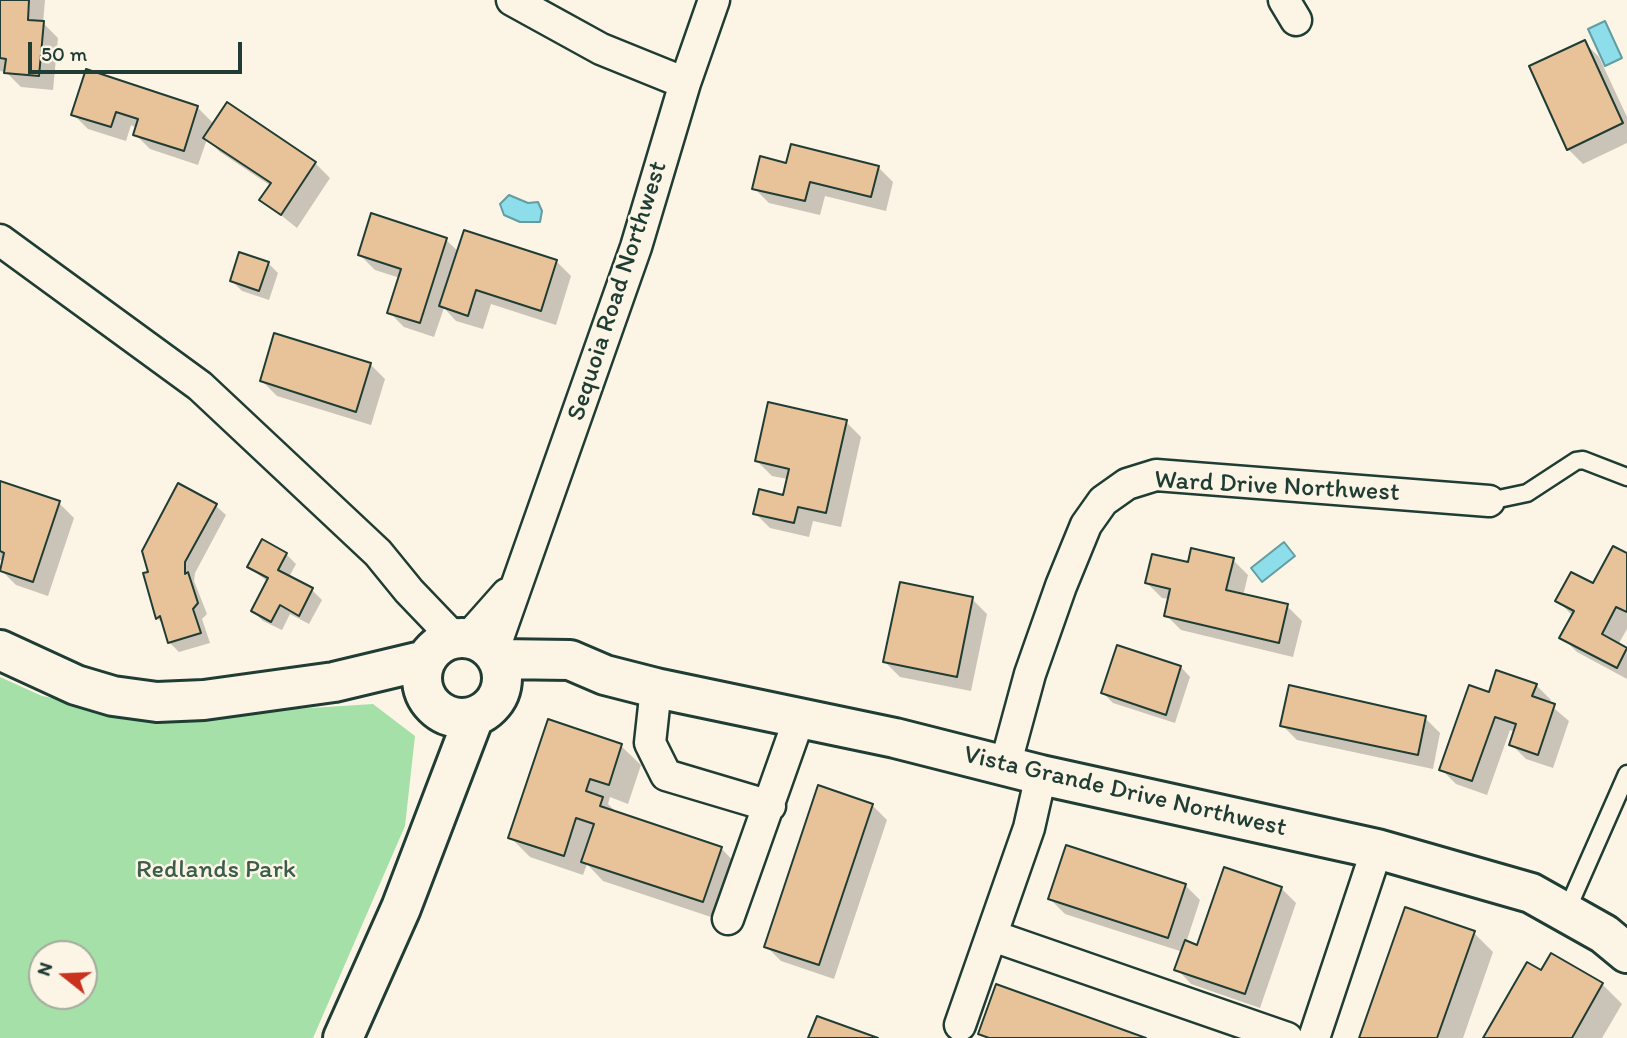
<!DOCTYPE html>
<style>
body{margin:0}
#map{position:relative;width:1627px;height:1038px;overflow:hidden;background:#fcf5e5;font-family:Itim,sans-serif}
canvas{display:block}
.north{position:absolute;left:28px;top:940px;width:70px;height:70px;box-sizing:border-box;background:#fcf5e5;border:2px solid #a4ab9e;border-radius:50%;rotate:288deg;font-size:19px;font-weight:700;line-height:28px;text-align:center;color:#1f3d34}
.north::after{content:'';display:block;margin:auto;width:24px;height:32px;background:#c8321e;clip-path:polygon(50% 0,100% 100%,50% 72%,0 100%)}
.scale{position:absolute;left:28px;top:42px;width:214px;height:32px;box-sizing:border-box;border:4px solid #1f3d34;border-top:0;padding-left:9px;font-size:21px;line-height:24px;white-space:nowrap;color:#1f3d34;-webkit-text-stroke:5px #fcf5e5;paint-order:stroke}
</style>
<div id="map">
<canvas width="1627" height="1038"></canvas>
<div class="north">N</div>
<div class="scale">50 m</div>
</div>
<script>
const context = document.querySelector('canvas').getContext('2d');
context.lineJoin = 'round';
function fill(path, color) {
  context.fillStyle = color;
  context.fill(path, 'evenodd');
}
function poly(rows) {
  const path = new Path2D();
  for (const r of rows) {
    if (r.length === 3) {
      path.moveTo(r[0] + r[2], r[1]);
      path.arc(r[0], r[1], r[2], 0, 2 * Math.PI);
      continue;
    }
    path.moveTo(r[0], r[1]);
    for (let i = 2; i < r.length; i += 2) path.lineTo(r[i], r[i + 1]);
  }
  return path;
}
function strokePath(path, color, width, dash) {
  context.strokeStyle = color;
  context.lineWidth = width;
  context.lineCap = dash ? 'butt' : 'round';
  context.setLineDash(dash || []);
  context.stroke(path);
}
function drawText(font, color, halo, rows, align = 'center') {
  context.font = font + ' Itim,sans-serif';
  context.lineWidth = 5;
  context.setLineDash([]);
  context.textBaseline = 'middle';
  context.strokeStyle = halo;
  context.fillStyle = color;
  for (const [text, x, y, turn = 0] of rows) {
    context.save();
    context.translate(x, y);
    context.rotate((+turn || 0) * Math.PI / 180);
    context.textAlign = isNaN(turn) ? turn : align;
    if (halo) context.strokeText(text, 0, 0);
    context.fillText(text, 0, 0);
    context.restore();
  }
}
fill(poly([
 [0,677,42,696,155,718,373,704,415,736,405,826,313,1038,0,1038],
 [42,954,84,954,84,996,42,996]
]), '#a4e0a7');
const water = poly([
 [1605,21,1622,58,1605,66,1588,29,1605,21],
 [509,195,528,203,538,202,542,211,540,222,520,222,504,215,500,204,509,195],
 [1284,542,1295,556,1262,582,1251,568,1284,542]
]);
fill(water, '#8dddea');
strokePath(water, '#619da1', 2);
fill(poly([
 [0,0,45,0,43,23,58,38,53,90,21,87,6,72,0,71],
 [1584,42,1599,57,1627,117,1627,143,1583,164,1568,149],
 [197,107,214,124,315,163,330,178,297,228,262,200,271,186,220,152,207,139,198,165,150,149,135,134,137,128,131,125,126,141,88,129,73,114],
 [878,167,893,182,886,211,825,196,820,215,769,203,754,188],
 [446,240,459,252,556,261,571,276,556,325,491,304,483,329,456,321,444,308,434,337,404,327,389,312,400,278,375,270,360,255],
 [268,263,278,273,269,300,242,291,232,281],
 [370,364,385,379,371,425,277,396,262,381],
 [846,422,861,437,841,527,813,521,809,537,770,528,755,513,784,497,788,479,772,476,757,461],
 [0,483,59,503,74,518,48,596,16,585,1,570,4,561,0,560],
 [216,506,226,515,195,573,194,581,207,614,202,619,210,643,179,652,169,642,164,625,157,618,150,573],
 [286,554,296,564,289,577,312,590,322,600,309,624,290,614,282,630,263,621,253,611,268,582,249,567],
 [1627,555,1627,629,1618,645,1627,650,1627,679,1577,652,1562,637,1573,616,1558,601,1594,586],
 [1233,560,1248,575,1243,596,1287,606,1302,621,1293,657,1181,630,1166,615,1170,599,1162,598,1147,583,1189,564],
 [972,599,987,614,971,691,900,677,885,662],
 [1181,667,1190,677,1175,723,1113,703,1103,693],
 [1536,685,1551,700,1549,704,1569,721,1553,768,1526,759,1511,744,1515,732,1510,730,1487,795,1456,784,1441,769,1490,694],
 [1425,718,1440,733,1433,769,1297,740,1282,725],
 [621,746,641,765,628,804,610,797,608,804,618,814,721,848,740,868,723,921,603,881,587,864,583,875,530,857,510,837],
 [872,805,887,820,834,979,781,961,766,946],
 [1185,885,1200,900,1186,943,1198,947,1281,888,1296,903,1260,1008,1191,984,1177,969,1183,952,1065,914,1050,899],
 [1474,933,1493,952,1463,1038,1361,1038],
 [1542,972,1602,984,1622,1004,1602,1038,1485,1038]
]), '#0003');
const building = poly([
 [0,0,29,0,28,20,44,21,39,76,4,73,6,59,0,58,0,0],
 [1585,40,1623,123,1567,150,1529,66,1585,40],
 [86,69,198,106,184,151,133,135,138,119,116,112,111,127,71,115,86,69],
 [227,102,316,162,281,215,259,200,271,183,203,138,227,102],
 [791,144,879,166,871,197,810,182,805,201,752,189,760,156,786,163,791,144],
 [371,213,447,238,420,323,387,313,401,269,358,255,371,213],
 [464,230,557,260,541,311,476,290,468,316,439,306,464,230],
 [239,252,269,262,259,291,230,281,239,252],
 [274,333,371,363,356,412,260,381,274,333],
 [768,402,847,420,826,513,798,507,794,523,753,514,759,489,783,495,789,469,755,461,768,402],
 [0,481,60,501,33,582,0,571,4,553,0,551,0,481],
 [178,483,217,504,185,562,185,574,188,572,198,603,193,609,201,633,168,643,160,616,156,619,143,573,148,572,142,551,178,483],
 [262,539,287,553,278,570,313,588,299,616,280,605,271,622,251,611,268,578,247,567,262,539],
 [1613,546,1627,553,1627,612,1616,607,1602,634,1627,648,1617,668,1559,638,1574,611,1555,601,1571,572,1593,583,1613,546],
 [1191,548,1234,558,1226,590,1288,604,1279,643,1164,616,1170,589,1145,583,1152,554,1188,562,1191,548],
 [900,582,973,597,957,677,883,662,900,582],
 [1117,645,1181,666,1166,715,1101,693,1117,645],
 [1496,670,1537,684,1532,696,1555,704,1538,755,1509,745,1516,724,1495,717,1472,781,1439,770,1469,685,1489,692,1496,670],
 [1289,685,1426,716,1418,755,1280,726,1289,685],
 [548,719,622,744,609,785,590,779,586,791,603,797,600,806,722,847,703,902,581,862,594,824,576,818,564,856,508,838,548,719],
 [818,785,873,804,819,965,764,947,818,785],
 [1066,845,1186,884,1168,938,1048,899,1066,845],
 [1224,867,1282,887,1245,994,1174,970,1185,940,1197,945,1224,867],
 [1405,907,1475,931,1437,1038,1359,1038,1405,907],
 [1551,953,1603,983,1572,1038,1483,1038,1527,962,1541,970,1551,953],
 [996,984,1146,1038,989,1038,978,1034,996,984],
 [817,1016,878,1038,808,1038,817,1016]
]);
fill(building, '#e8c299');
strokePath(building, '#1f3d34', 2);
const service = poly([
 [1489,501,1527,493,1576,461,1583,460,1627,477],
 [1567,910,1627,774]
]);
const minor = poly([
 [512,0,601,49,685,83],
 [1284,0,1296,20],
 [0,240,200,386,378,553,409,591,454,638],
 [468,638,507,594],
 [493,652,636,247,685,83,714,0],
 [656,688,650,743,666,775,770,806],
 [1005,766,1030,674,1061,586,1086,525,1103,501,1127,484,1156,475,1489,501],
 [728,919,799,719],
 [993,936,1287,1038],
 [960,1025,1029,828,1041,775],
 [1314,1038,1377,849]
]);
const tertiary = poly([
 [462,678,40],
 [0,650,76,685,113,696,157,702,204,700,334,682,426,660],
 [498,659,570,660,605,675,656,688,895,738,1041,775,1377,849,1531,893,1604,934,1627,953],
 [343,1038,401,908,474,717]
]);
strokePath(service, '#1f3d34', 21);
strokePath(minor, '#1f3d34', 35);
strokePath(tertiary, '#1f3d34', 44);
strokePath(service, '#fcf5e5', 16);
strokePath(minor, '#fcf5e5', 30);
strokePath(tertiary, '#fcf5e5', 38);
drawText('26px', '#1f3d34', '#fcf5e5', [
 ["Sequoia Road Northwest",618,291,-72],
 ["Ward Drive Northwest",1277,487,3],
 ["Vista Grande Drive Northwest",1125,792,13]
]);
drawText('26px', '#3a5e4b', '#fcf5e5', [
 ["Redlands Park",216,870]
]);
</script>
